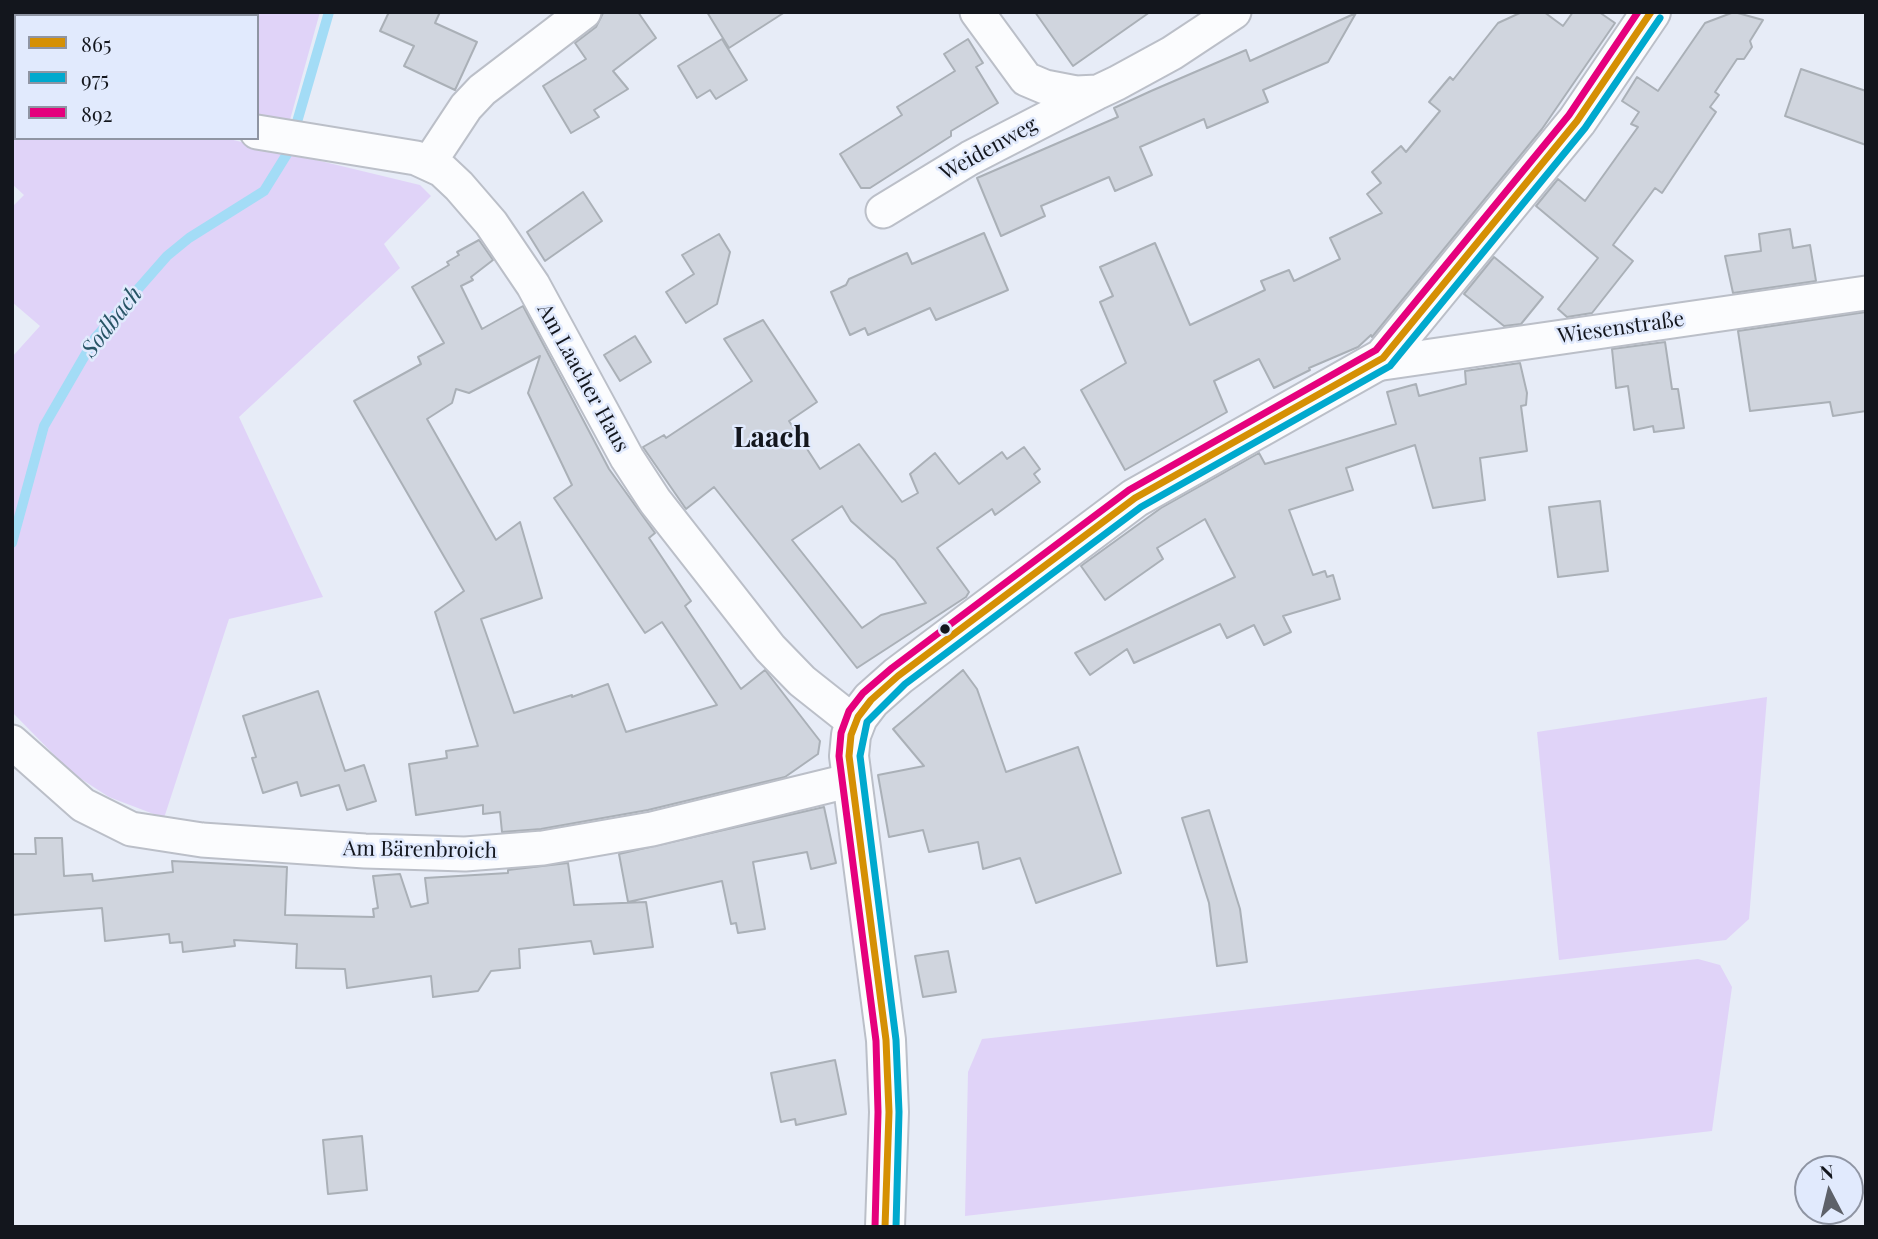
<!DOCTYPE html>
<meta charset="utf-8">
<style>
body{margin:0}
#map{position:relative;width:1878px;height:1239px;overflow:hidden;background:#e7ecf7;font-family:"Playfair Display",serif}
canvas{display:block}
.frame{position:absolute;inset:0;border:14px solid #13161d;pointer-events:none}
.legend{position:absolute;left:14px;top:14px;width:245px;height:126px;box-sizing:border-box;background:#e1eafd;border:2px solid #8f95a3;margin:0;padding:9px 12px;list-style:none;font-size:21px;color:#13161d}
.legend li{display:flex;align-items:center;gap:14px;height:35px}
.legend b{width:35px;border:2px solid #8f95a3}
.north{position:absolute;left:1794px;top:1155px;width:70px;height:70px;box-sizing:border-box;background:#e1eafd;border:2px solid #8f95a3;border-radius:50%;rotate:353deg;font-size:19px;font-weight:700;line-height:28px;text-align:center;color:#13161d}
.north::after{content:'';display:block;margin:auto;width:24px;height:32px;background:#5d6169;clip-path:polygon(50% 0,100% 100%,50% 72%,0 100%)}
</style>
<div id="map">
<canvas width="1878" height="1239"></canvas>
<div class="frame"></div>
<ul class="legend">
<li><b style="height:9px;background:#d59004"></b>865</li>
<li><b style="height:9px;background:#00a9ce"></b>975</li>
<li><b style="height:9px;background:#e5007d"></b>892</li>
</ul>
<div class="north">N</div>
</div>
<script>
const context = document.querySelector('canvas').getContext('2d');
context.lineJoin = 'round';
function fill(path, color) {
  context.fillStyle = color;
  context.fill(path, 'evenodd');
}
function poly(rows) {
  const path = new Path2D();
  for (const r of rows) {
    path.moveTo(r[0], r[1]);
    for (let i = 2; i < r.length; i += 2) path.lineTo(r[i], r[i + 1]);
  }
  return path;
}
function strokePath(path, color, width, dash) {
  context.strokeStyle = color;
  context.lineWidth = width;
  context.lineCap = dash ? 'butt' : 'round';
  context.setLineDash(dash || []);
  context.stroke(path);
}
function drawText(font, color, halo, rows, align = 'center') {
  context.font = font + ' "Playfair Display",serif';
  context.lineWidth = 5;
  context.setLineDash([]);
  context.textBaseline = 'middle';
  context.strokeStyle = halo;
  context.fillStyle = color;
  for (const [text, x, y, turn = 0] of rows) {
    context.save();
    context.translate(x, y);
    context.rotate((+turn || 0) * Math.PI / 180);
    context.textAlign = isNaN(turn) ? turn : align;
    if (halo) context.strokeText(text, 0, 0);
    context.fillText(text, 0, 0);
    context.restore();
  }
}
fill(poly([
 [12,12,320,12,288,127,257,123,257,16,16,16,12,21],
 [12,45,16,47,16,138,225,138,420,185,431,196,384,244,400,268,239,417,323,597,229,619,164,818,109,797,72,773,12,712,12,357,40,326,12,302,12,207,24,195,12,184],
 [1767,697,1749,919,1726,940,1559,960,1537,732],
 [1698,959,1720,965,1732,987,1712,1131,965,1216,968,1072,982,1039]
]), '#e0d3f8');
strokePath(poly([
 [297,122,329,12],
 [12,543,44,426,95,338,167,256,189,238,264,191,287,154]
]), '#a3dcf6', 10);
const building = poly([
 [389,12,440,12,435,23,477,42,455,90,404,66,414,46,380,31,389,12],
 [638,12,656,38,613,71,628,89,594,110,599,117,571,133,543,86,586,59,575,43,596,27,603,13,638,12],
 [707,12,785,12,729,48,707,12],
 [1035,12,1150,12,1073,66,1035,12],
 [1522,12,1544,12,1563,26,1573,12,1599,12,1615,23,1542,129,1372,337,1371,335,1358,347,1309,368,1310,370,1274,388,1259,359,1214,381,1227,412,1125,470,1081,390,1126,363,1100,302,1113,296,1100,267,1155,243,1190,325,1265,290,1261,281,1289,270,1294,281,1340,259,1330,238,1382,213,1367,194,1381,183,1372,172,1401,146,1406,152,1440,111,1429,102,1450,77,1453,80,1498,23,1522,12],
 [1734,12,1763,20,1750,41,1752,47,1744,59,1737,59,1715,92,1719,95,1710,107,1716,112,1662,193,1655,188,1613,245,1633,261,1592,313,1567,317,1558,309,1598,258,1536,206,1558,179,1585,201,1638,127,1631,124,1639,112,1622,101,1637,77,1658,91,1705,23,1734,12],
 [1356,13,1328,62,1263,90,1268,102,1207,128,1204,119,1140,147,1152,175,1115,191,1109,177,1041,206,1045,216,1001,236,977,178,1118,117,1114,108,1151,91,1246,50,1250,61,1356,13],
 [722,39,747,80,716,99,710,90,697,98,678,66,722,39],
 [968,39,983,63,976,67,998,103,951,131,951,136,870,188,861,188,840,154,902,115,897,107,955,71,944,54,968,39],
 [1801,69,1866,91,1866,145,1785,116,1801,69],
 [583,192,602,221,545,261,527,232,583,192],
 [1790,229,1793,248,1810,245,1816,281,1733,293,1725,256,1761,251,1759,234,1790,229],
 [984,233,1008,290,936,320,930,308,868,335,865,328,850,335,831,292,846,285,849,279,907,253,912,264,984,233],
 [719,234,730,252,717,304,686,323,666,292,694,274,682,255,719,234],
 [479,240,493,260,471,277,473,280,461,286,482,329,523,306,609,469,655,533,649,538,691,601,685,606,741,689,765,670,820,741,818,754,785,777,648,810,541,829,502,832,500,812,483,814,483,805,416,815,409,764,447,758,446,751,478,746,435,612,464,591,354,401,421,364,418,357,444,343,412,287,449,265,447,262,459,255,457,252,479,240],
 [540,356,528,393,572,485,554,498,645,633,662,622,717,705,626,732,608,684,572,697,572,695,514,713,481,619,542,598,520,522,496,540,427,419,452,403,456,389,469,393,540,356],
 [1494,257,1543,297,1521,324,1504,326,1464,294,1494,257],
 [1866,312,1866,411,1833,416,1830,402,1750,411,1738,331,1866,312],
 [763,320,817,402,789,421,820,469,859,444,902,502,918,493,910,474,935,453,959,484,1002,452,1007,459,1024,447,1040,469,1034,474,1040,482,995,515,992,509,937,548,969,592,966,597,857,668,714,487,686,509,643,447,664,435,666,438,752,381,724,339,763,320],
 [842,506,851,521,895,560,926,603,881,615,862,628,792,540,842,506],
 [635,336,651,362,620,381,604,355,635,336],
 [1665,342,1672,389,1678,389,1684,428,1654,432,1653,426,1634,430,1628,386,1616,388,1612,349,1665,342],
 [1520,363,1527,393,1526,405,1521,406,1527,451,1480,458,1485,500,1433,508,1415,445,1346,468,1353,490,1289,510,1313,575,1325,571,1327,577,1333,575,1340,599,1283,616,1291,632,1264,645,1254,625,1227,638,1220,624,1134,663,1127,649,1090,675,1075,653,1235,577,1205,519,1157,548,1163,559,1105,600,1081,566,1085,563,1161,508,1259,453,1265,464,1396,424,1387,392,1416,384,1419,396,1466,384,1465,371,1520,363],
 [1600,501,1608,571,1558,577,1549,507,1600,501],
 [963,670,977,689,1006,772,1078,747,1121,873,1036,903,1020,858,983,869,978,842,929,852,923,830,889,837,878,775,924,766,893,729,963,670],
 [318,691,345,771,364,765,376,801,347,810,339,785,301,796,297,782,263,793,252,758,256,757,243,716,318,691],
 [824,807,836,863,811,869,807,852,753,862,765,929,738,933,736,923,731,924,722,881,628,902,619,854,824,807],
 [1209,810,1240,909,1247,962,1217,966,1209,903,1182,818,1209,810],
 [35,838,62,838,64,876,92,874,93,881,173,872,172,861,287,867,285,915,374,917,373,909,378,908,373,876,400,874,411,907,428,903,425,878,508,873,508,870,568,863,574,905,646,902,653,947,594,954,591,941,519,949,520,968,491,971,478,991,433,997,431,976,347,988,345,969,296,968,297,944,234,940,235,946,183,952,182,942,170,943,169,934,105,941,102,908,12,915,12,854,36,854,35,838],
 [948,951,956,992,923,997,915,956,948,951],
 [835,1060,846,1114,796,1125,795,1119,781,1122,771,1073,835,1060],
 [362,1136,367,1190,328,1194,323,1140,362,1136]
]);
fill(building, '#d0d5de');
strokePath(building, '#aab0b7', 2);
const street = poly([
 [977,12,1026,79,1045,87,1076,93,1098,92,1117,83,1172,53,1234,12],
 [12,30,16,32],
 [257,132,416,158,442,170,459,186,491,223,533,285,627,458,655,501,770,648,802,681,855,723],
 [429,163,466,107,482,90,584,12],
 [883,211,970,158,1096,93],
 [1376,364,1866,293],
 [12,742,83,805,131,829,202,840,365,851,465,854,543,848,652,829,852,780]
]);
const secondary = poly([
 [885,1227,889,1112,886,1040,849,756,851,735,858,717,871,700,898,676,1135,498,1383,358,1577,121,1651,12]
]);
strokePath(street, '#bbbfc8', 37);
strokePath(secondary, '#bbbfc8', 42);
strokePath(street, '#fbfcfe', 33);
strokePath(secondary, '#fbfcfe', 38);
strokePath(poly([
 [885,1227,889,1112,886,1040,849,756,851,735,858,717,871,700,898,676,1135,498,1383,358,1577,121,1651,12]
]), '#d59004', 7);
strokePath(poly([
 [896,1227,899,1112,896,1040,860,756,867,722,905,684,1141,507,1390,366,1585,128,1660,18]
]), '#00a9ce', 7);
strokePath(poly([
 [875,1227,878,1112,876,1041,839,756,841,733,849,711,863,693,892,668,1129,490,1376,350,1569,115,1638,12]
]), '#e5007d', 7);
for (const [x, y, r, color] of [
 [945,629,6,"#13161d"]
]) {
  const dot = new Path2D();
  dot.arc(x, y, r, 0, 2 * Math.PI);
  context.fillStyle = color;
  context.fill(dot);
  strokePath(dot, '#e1eafd', 2.5);
}
drawText('21px', '#13161d', '#e1eafd', [
 ["Weidenweg",989,149,-29],
 ["Wiesenstraße",1621,328,-8],
 ["Am Laacher Haus",583,378,61],
 ["Am Bärenbroich",420,850,1]
]);
drawText('italic 23px', '#275465', '#e1eafd', [
 ["Sodbach",112,322,-52]
]);
drawText('bold 28px', '#13161d', '#e1eafd', [
 ["Laach",772,438]
]);
</script>
